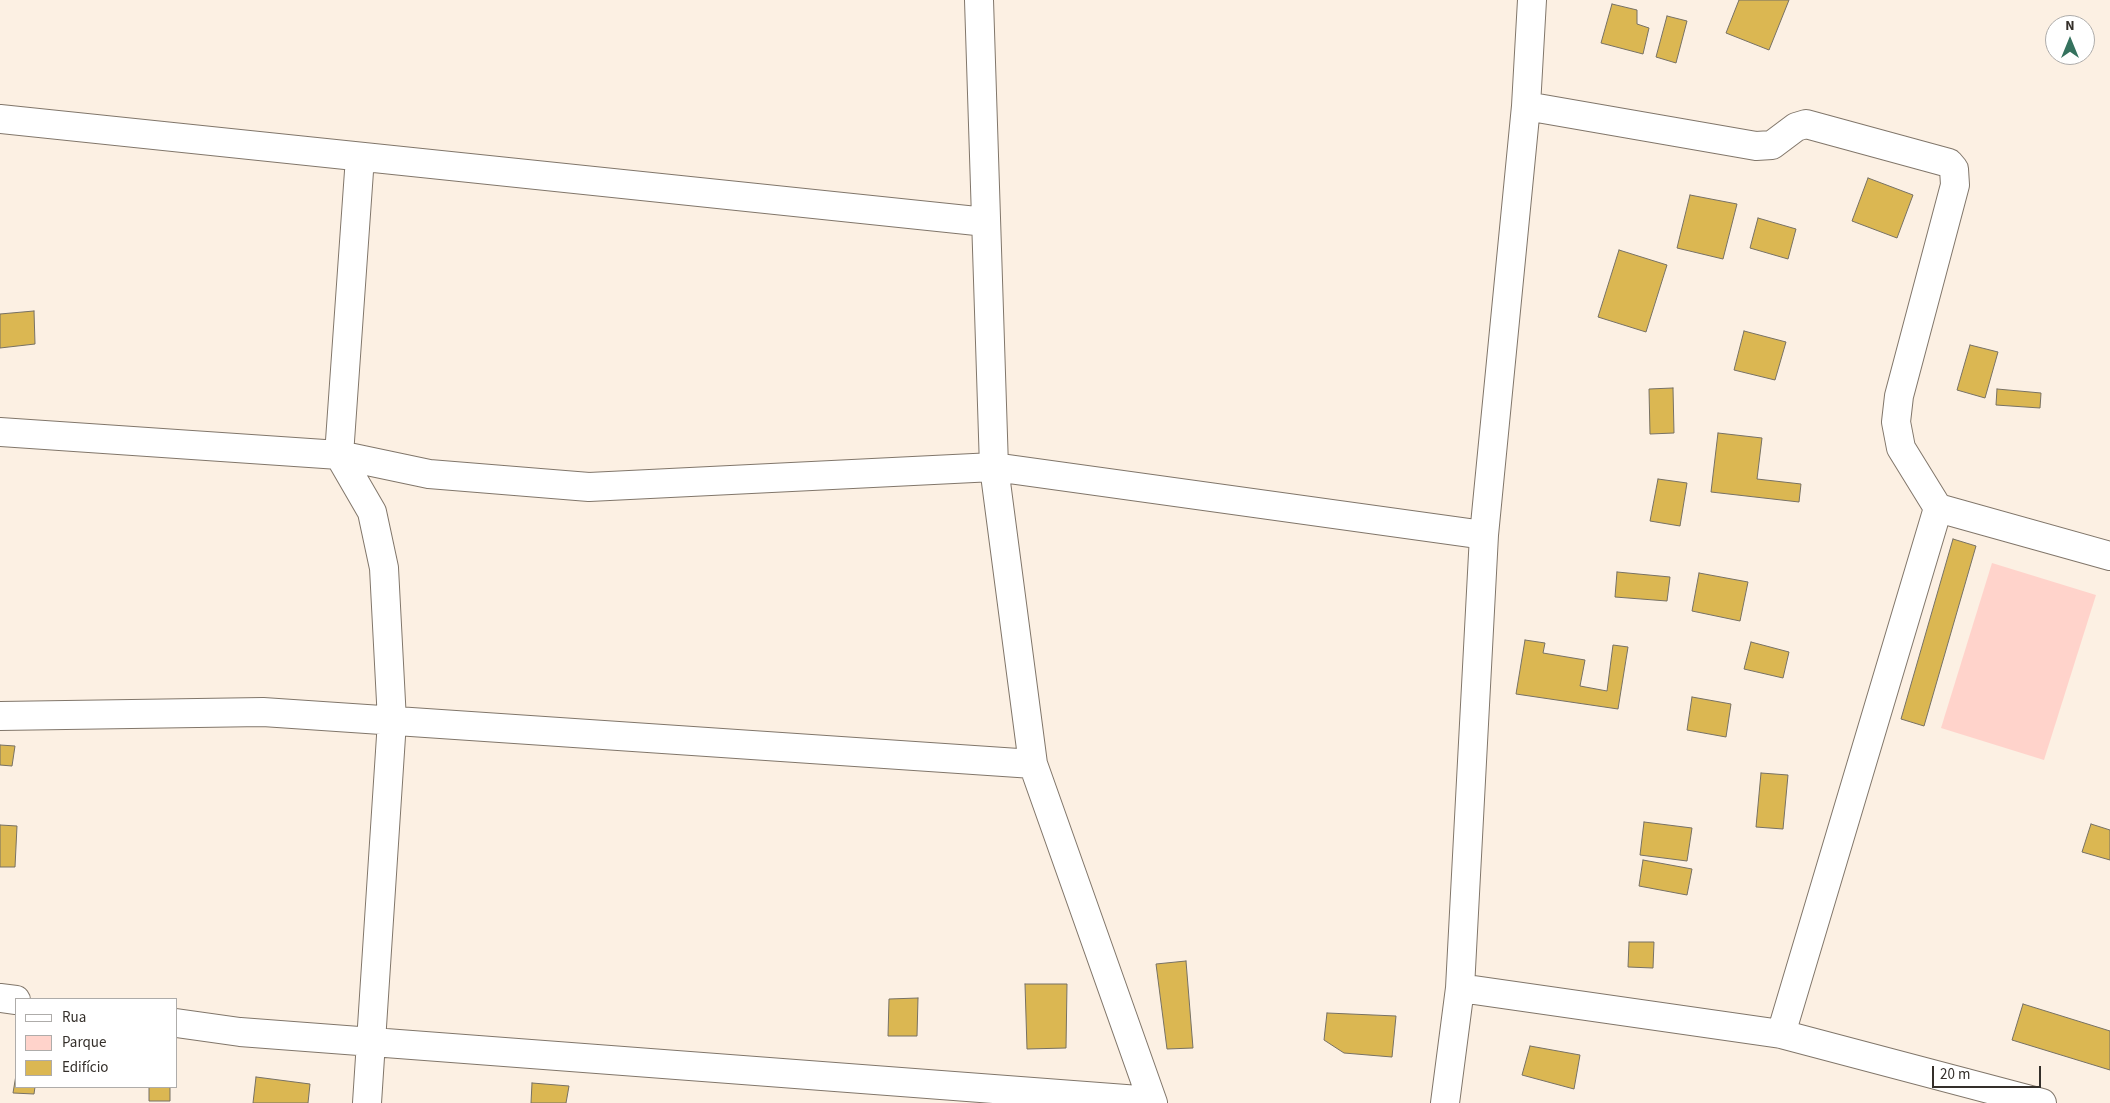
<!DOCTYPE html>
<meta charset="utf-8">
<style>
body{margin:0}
#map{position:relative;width:2110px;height:1103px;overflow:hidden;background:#fcf0e3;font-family:"Source Sans 3",sans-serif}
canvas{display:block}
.legend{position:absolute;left:15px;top:998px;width:162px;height:90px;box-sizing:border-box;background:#fff;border:1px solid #aeacaa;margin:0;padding:6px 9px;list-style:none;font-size:15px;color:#342f2a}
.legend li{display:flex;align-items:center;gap:10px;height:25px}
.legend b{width:25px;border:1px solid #aeacaa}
.north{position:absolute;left:2045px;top:15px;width:50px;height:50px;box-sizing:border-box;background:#fff;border:1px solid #aeacaa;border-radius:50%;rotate:0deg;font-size:14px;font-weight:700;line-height:20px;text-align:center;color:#342f2a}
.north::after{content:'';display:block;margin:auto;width:18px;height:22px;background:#35725e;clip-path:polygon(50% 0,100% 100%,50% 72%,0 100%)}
.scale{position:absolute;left:1932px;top:1066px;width:109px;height:22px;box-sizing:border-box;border:2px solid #342f2a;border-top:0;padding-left:6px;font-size:15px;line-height:18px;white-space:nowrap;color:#342f2a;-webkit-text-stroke:4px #fff;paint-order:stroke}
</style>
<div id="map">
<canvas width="2110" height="1103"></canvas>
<ul class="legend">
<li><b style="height:6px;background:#fff"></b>Rua</li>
<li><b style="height:14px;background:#ffd3cb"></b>Parque</li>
<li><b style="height:14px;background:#dbb752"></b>Edifício</li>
</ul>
<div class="north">N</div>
<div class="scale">20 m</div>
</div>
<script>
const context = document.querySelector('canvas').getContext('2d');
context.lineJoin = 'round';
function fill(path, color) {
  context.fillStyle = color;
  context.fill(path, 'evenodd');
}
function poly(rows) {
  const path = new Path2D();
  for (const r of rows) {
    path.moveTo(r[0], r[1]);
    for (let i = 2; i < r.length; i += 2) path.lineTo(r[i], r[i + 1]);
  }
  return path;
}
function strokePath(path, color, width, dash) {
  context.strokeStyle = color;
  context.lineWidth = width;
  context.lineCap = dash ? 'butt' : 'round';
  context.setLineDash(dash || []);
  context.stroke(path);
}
fill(poly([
 [1992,563,2096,595,2044,760,1941,728]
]), '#ffd3cb');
const building = poly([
 [1739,0,1789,0,1769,50,1726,33,1739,0],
 [1612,4,1637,10,1637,24,1649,28,1643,54,1601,43,1612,4],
 [1667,16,1687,21,1676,63,1656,57,1667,16],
 [1868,178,1913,195,1897,238,1852,221,1868,178],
 [1690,195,1737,204,1723,259,1677,248,1690,195],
 [1758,218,1796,229,1788,259,1750,248,1758,218],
 [1619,250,1667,265,1646,332,1598,317,1619,250],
 [34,311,35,344,0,348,0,314,34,311],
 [1744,331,1786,342,1775,380,1734,370,1744,331],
 [1970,345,1998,352,1985,398,1957,390,1970,345],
 [1673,388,1674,433,1650,434,1649,389,1673,388],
 [1997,389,2041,393,2040,408,1996,405,1997,389],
 [1718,433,1762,438,1757,479,1801,484,1799,502,1711,492,1718,433],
 [1658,479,1687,483,1680,526,1650,521,1658,479],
 [1953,539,1976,546,1924,726,1901,719,1953,539],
 [1617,572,1670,577,1667,601,1615,597,1617,572],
 [1699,573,1748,582,1740,621,1692,611,1699,573],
 [1525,640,1545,643,1543,653,1585,660,1580,686,1607,691,1613,645,1628,647,1618,709,1516,694,1525,640],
 [1751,642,1789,652,1783,678,1744,669,1751,642],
 [1692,697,1731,704,1726,737,1687,730,1692,697],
 [0,745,15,746,12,766,0,765,0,745],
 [1761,773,1788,775,1783,829,1756,827,1761,773],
 [1644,822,1692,828,1687,861,1640,855,1644,822],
 [2091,824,2110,830,2110,860,2082,852,2091,824],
 [0,825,17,826,15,867,0,867,0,825],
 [1643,860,1692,869,1687,895,1639,886,1643,860],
 [1629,942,1654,942,1653,968,1628,967,1629,942],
 [1186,961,1193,1048,1167,1049,1156,964,1186,961],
 [1025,984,1067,984,1066,1048,1027,1049,1025,984],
 [918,998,917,1036,888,1036,889,999,918,998],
 [2023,1004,2110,1031,2110,1070,2012,1040,2023,1004],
 [1327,1013,1396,1016,1392,1057,1344,1053,1324,1040,1327,1013],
 [1530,1046,1580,1055,1574,1089,1522,1075,1530,1046],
 [16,1075,16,1087,35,1087,34,1094,13,1093,16,1075],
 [256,1077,310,1084,308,1103,253,1103,256,1077],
 [532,1083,569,1086,566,1103,531,1103,532,1083],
 [149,1087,170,1087,170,1101,149,1101,149,1087]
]);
fill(building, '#dbb752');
strokePath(building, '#777164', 1);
const street = poly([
 [979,0,994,467,1033,764,1153,1103],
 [1526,106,1756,146,1772,145,1796,127,1806,124,1949,163,1954,169,1955,185,1899,396,1896,422,1901,448,1938,508,2110,556],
 [0,119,986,222],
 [360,157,339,455,372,512,384,568,392,721,367,1103],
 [0,432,339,455,429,474,589,487,994,467,1484,535],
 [0,716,263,712,1033,764],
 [1460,988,1781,1034,2042,1103],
 [0,998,16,1000],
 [176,1023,240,1032,1152,1101],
 [1781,1034,1938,508],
 [1445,1103,1460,988,1484,535,1526,106,1532,0]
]);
strokePath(street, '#81766a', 30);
strokePath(street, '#fff', 28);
</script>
